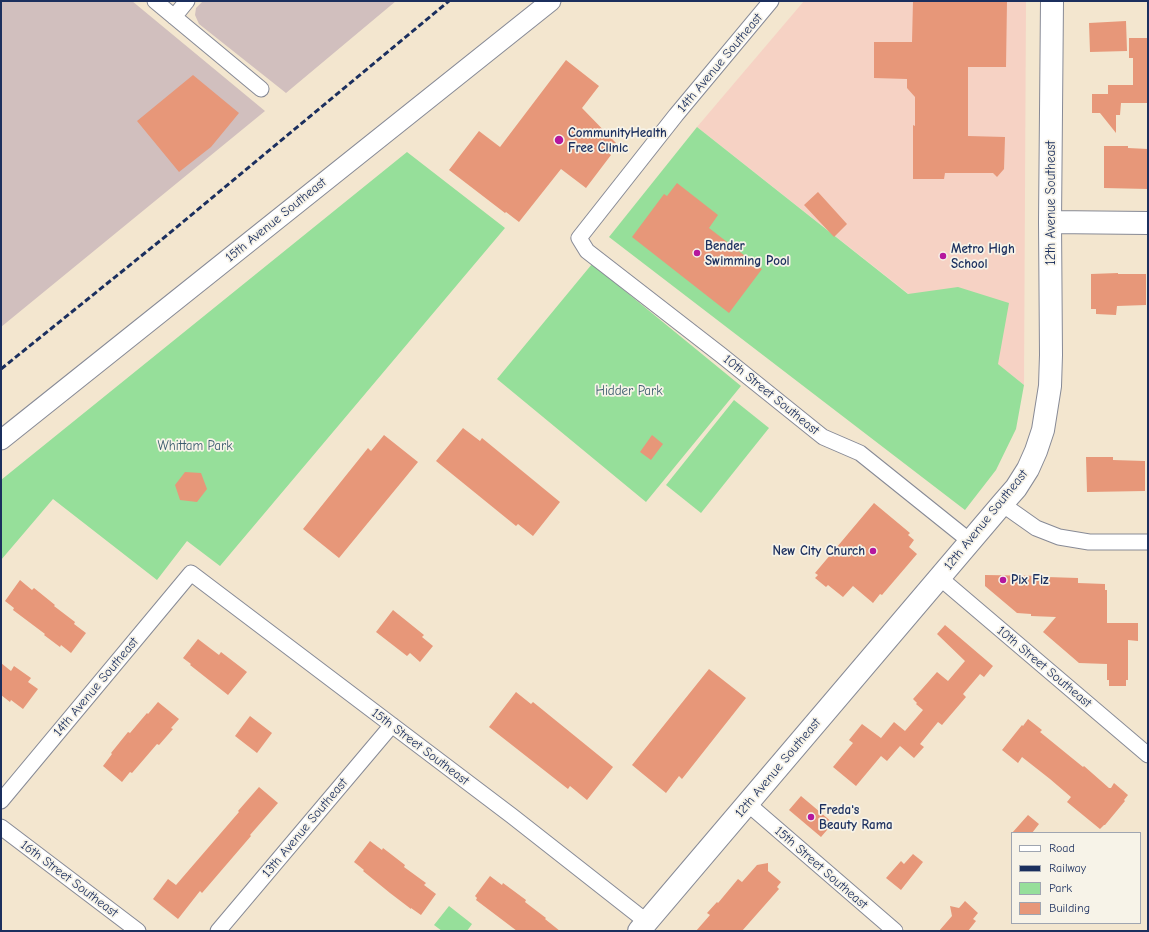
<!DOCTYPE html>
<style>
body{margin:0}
#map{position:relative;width:1149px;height:932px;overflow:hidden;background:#f3e6cf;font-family:"Comic Neue",sans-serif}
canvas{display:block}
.frame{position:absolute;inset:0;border:2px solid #1b2f5e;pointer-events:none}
.legend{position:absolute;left:1011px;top:832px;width:130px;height:92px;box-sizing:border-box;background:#f7f3e8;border:1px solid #9fa5b1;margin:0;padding:5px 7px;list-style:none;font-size:12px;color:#1b2f5e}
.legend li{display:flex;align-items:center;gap:8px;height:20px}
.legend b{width:20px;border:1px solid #9fa5b1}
</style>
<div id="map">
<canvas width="1149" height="932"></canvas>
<div class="frame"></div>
<ul class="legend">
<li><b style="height:5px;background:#fff"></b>Road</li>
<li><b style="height:5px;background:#1b2f5e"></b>Railway</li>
<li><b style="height:11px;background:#96df9a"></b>Park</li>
<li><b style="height:11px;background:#e79779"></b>Building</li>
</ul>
</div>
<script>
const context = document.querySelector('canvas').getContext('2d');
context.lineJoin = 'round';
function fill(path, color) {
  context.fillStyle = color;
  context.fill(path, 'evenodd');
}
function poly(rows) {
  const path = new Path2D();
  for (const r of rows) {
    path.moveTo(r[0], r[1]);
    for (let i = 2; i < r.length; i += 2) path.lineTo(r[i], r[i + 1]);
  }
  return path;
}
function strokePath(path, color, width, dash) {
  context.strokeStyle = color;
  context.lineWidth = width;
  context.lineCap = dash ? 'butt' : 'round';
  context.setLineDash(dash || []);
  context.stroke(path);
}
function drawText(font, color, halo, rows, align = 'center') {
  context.font = font + ' "Comic Neue",sans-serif';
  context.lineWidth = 3.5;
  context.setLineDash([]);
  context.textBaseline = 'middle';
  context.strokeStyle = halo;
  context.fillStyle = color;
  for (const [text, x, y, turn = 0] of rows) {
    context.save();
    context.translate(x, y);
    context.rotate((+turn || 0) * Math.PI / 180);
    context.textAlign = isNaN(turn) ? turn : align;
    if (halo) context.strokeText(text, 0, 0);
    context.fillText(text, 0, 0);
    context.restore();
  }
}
fill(poly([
 [804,1,1026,1,1024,385,697,127]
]), '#f6d2c4');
fill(poly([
 [1,1,132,1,265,111,1,327],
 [203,1,396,1,286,93,199,24,195,15,196,8]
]), '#d1bfbe');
fill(poly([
 [697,127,908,294,958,287,1009,303,998,364,1024,385,1016,429,996,470,965,510,609,237],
 [407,152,505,228,220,566,187,541,157,580,53,499,1,560,1,480],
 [592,264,741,386,646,502,497,379],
 [734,400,769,428,701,513,666,485],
 [449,906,472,924,467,931,442,931,434,925]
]), '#96df9a');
fill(poly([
 [913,1,1007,1,1006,67,968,67,968,136,1005,137,1004,169,997,177,993,173,945,173,944,179,913,179,913,125,915,126,915,97,907,88,907,79,874,78,874,42,912,42],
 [1126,21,1127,51,1090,52,1089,23],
 [1129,38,1148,38,1148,103,1121,103,1120,115,1116,115,1116,133,1100,113,1092,113,1092,94,1108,94,1108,85,1133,85,1133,58,1129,58],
 [566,60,599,86,582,108,616,143,607,152,611,155,586,188,561,169,519,222,506,212,505,213,449,170,479,131,500,147],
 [193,75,239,113,211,147,179,172,137,121],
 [1104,146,1128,146,1128,148,1148,149,1148,189,1104,188],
 [677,183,718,215,709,228,762,269,729,313,632,237,664,194,667,196],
 [818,192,847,224,834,237,804,205],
 [1118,273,1118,274,1146,274,1146,305,1117,306,1116,315,1096,314,1096,309,1091,309,1091,274],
 [463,428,480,441,482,438,560,502,533,536,518,524,516,526,436,461],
 [384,435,418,462,339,558,303,529,368,448,371,451],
 [652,435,663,444,651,460,640,452],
 [1086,457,1113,457,1113,460,1145,461,1145,491,1087,492],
 [185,472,201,473,207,489,197,502,180,500,175,485],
 [874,503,910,533,908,535,914,540,909,547,917,554,882,595,880,594,873,603,853,586,843,597,828,585,826,587,815,578,818,575,815,573],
 [985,575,1047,576,1047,577,1078,578,1078,583,1105,584,1105,590,1107,590,1107,623,1138,623,1138,641,1128,640,1128,680,1126,680,1126,686,1109,686,1109,680,1107,680,1107,664,1079,663,1043,632,1056,617,1031,616,1031,614,1017,613,985,586],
 [20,580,32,590,34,588,55,605,54,606,75,622,74,624,86,633,71,653,61,645,60,647,44,635,45,634,13,610,14,608,5,601],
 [393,610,424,635,422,637,433,646,420,662,410,653,407,656,376,632],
 [945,625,993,666,984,677,980,674,963,694,966,697,942,725,938,722,920,744,924,747,914,758,900,746,887,761,881,756,856,786,833,767,853,743,849,740,862,724,881,738,894,722,905,731,923,710,916,704,917,703,913,699,922,689,937,672,948,681,965,661,937,634],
 [198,639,219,655,221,652,247,672,228,695,190,665,191,664,183,658],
 [1,663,11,671,14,666,31,678,28,682,38,689,23,709,11,700,10,702,1,695],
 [709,669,746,698,682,779,679,776,666,793,632,765],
 [516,692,531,704,533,702,613,767,587,800,570,786,568,789,489,727],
 [158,702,179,719,171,728,173,729,159,745,157,744,132,773,130,772,122,782,103,766,112,754,111,753,128,732,130,733,147,713,148,714],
 [250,716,272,733,257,753,235,736],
 [1028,719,1042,730,1040,732,1083,767,1084,766,1109,788,1111,788,1114,783,1128,795,1124,800,1125,801,1105,825,1104,825,1100,829,1067,802,1071,797,1050,779,1022,757,1018,763,1002,750,1022,725,1023,726],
 [259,787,278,803,250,835,251,836,202,893,200,891,178,919,153,899,168,879,176,885,239,812,238,811],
 [801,796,833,823,821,837,789,810],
 [1028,815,1039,824,1032,833,1012,833],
 [370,841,382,850,383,848,405,865,404,867,426,883,424,885,436,894,421,915,411,908,411,909,390,893,363,871,364,870,354,862],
 [913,854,923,862,901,890,886,878,901,861,904,864],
 [768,863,768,871,781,882,777,887,779,889,742,931,696,931,710,915,707,913,717,902,718,903,738,879,742,882,757,865],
 [490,876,502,885,503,883,526,900,525,902,546,918,545,919,560,931,517,931,476,900,477,898,475,896],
 [965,901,978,913,973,919,976,921,968,931,939,931,952,916,950,906,959,908]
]), '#e79779');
const minor = poly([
 [155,1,261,89],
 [771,1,676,115,579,238,587,251,721,355,823,437,860,453,971,542],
 [174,17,187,1],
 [1002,504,1036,528,1059,537,1089,542,1148,542],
 [940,578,1148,755],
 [1,801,191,573,512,816,647,922],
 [748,804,895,931],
 [1,827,138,931],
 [218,931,392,725]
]);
const tertiary = poly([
 [1,440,551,1]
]);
const secondary = poly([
 [1050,222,1148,223],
 [639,931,1002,504,1016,488,1028,469,1036,451,1043,430,1050,386,1051,355,1050,222,1052,1]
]);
strokePath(minor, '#878a96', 17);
strokePath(tertiary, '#878a96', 21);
strokePath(secondary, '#878a96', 24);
strokePath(minor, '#fff', 15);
strokePath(tertiary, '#fff', 19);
strokePath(secondary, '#fff', 22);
strokePath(poly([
 [1,369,166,236,449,1]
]), '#1b2f5e', 3, [6, 3]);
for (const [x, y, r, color] of [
 [559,140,5,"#b5179e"],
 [697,253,4,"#b5179e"],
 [943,256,4,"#b5179e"],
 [873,551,4,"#b5179e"],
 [1003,580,4,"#b5179e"],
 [811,817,4,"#b5179e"]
]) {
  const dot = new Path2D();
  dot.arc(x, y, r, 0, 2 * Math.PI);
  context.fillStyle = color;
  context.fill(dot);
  strokePath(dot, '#f7f3e8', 1.5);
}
drawText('13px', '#1b2f5e', '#f7f3e8', [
 ["14th Avenue Southeast",720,63,-50],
 ["12th Avenue Southeast",1051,203,-90],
 ["15th Avenue Southeast",276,220,-39],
 ["10th Street Southeast",771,395,39],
 ["12th Avenue Southeast",986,520,-51],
 ["10th Street Southeast",1044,667,40],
 ["14th Avenue Southeast",96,687,-50],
 ["15th Street Southeast",420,747,37],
 ["12th Avenue Southeast",778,768,-50],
 ["13th Avenue Southeast",305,828,-50],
 ["15th Street Southeast",821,868,41],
 ["16th Street Southeast",69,879,37]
]);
drawText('bold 13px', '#1b2f5e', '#f7f3e8', [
 ["CommunityHealth",568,133],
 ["Free Clinic",568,148],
 ["Bender",705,246],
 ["Swimming Pool",705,261],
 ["Metro High",951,249],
 ["School",951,264],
 ["New City Church",865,551,"right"],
 ["Pix Fiz",1011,580],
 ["Freda's",819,810],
 ["Beauty Rama",819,825]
], 'left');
drawText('13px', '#3a5b6d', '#f7f3e8', [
 ["Hidder Park",629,391],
 ["Whittam Park",195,446]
]);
</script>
